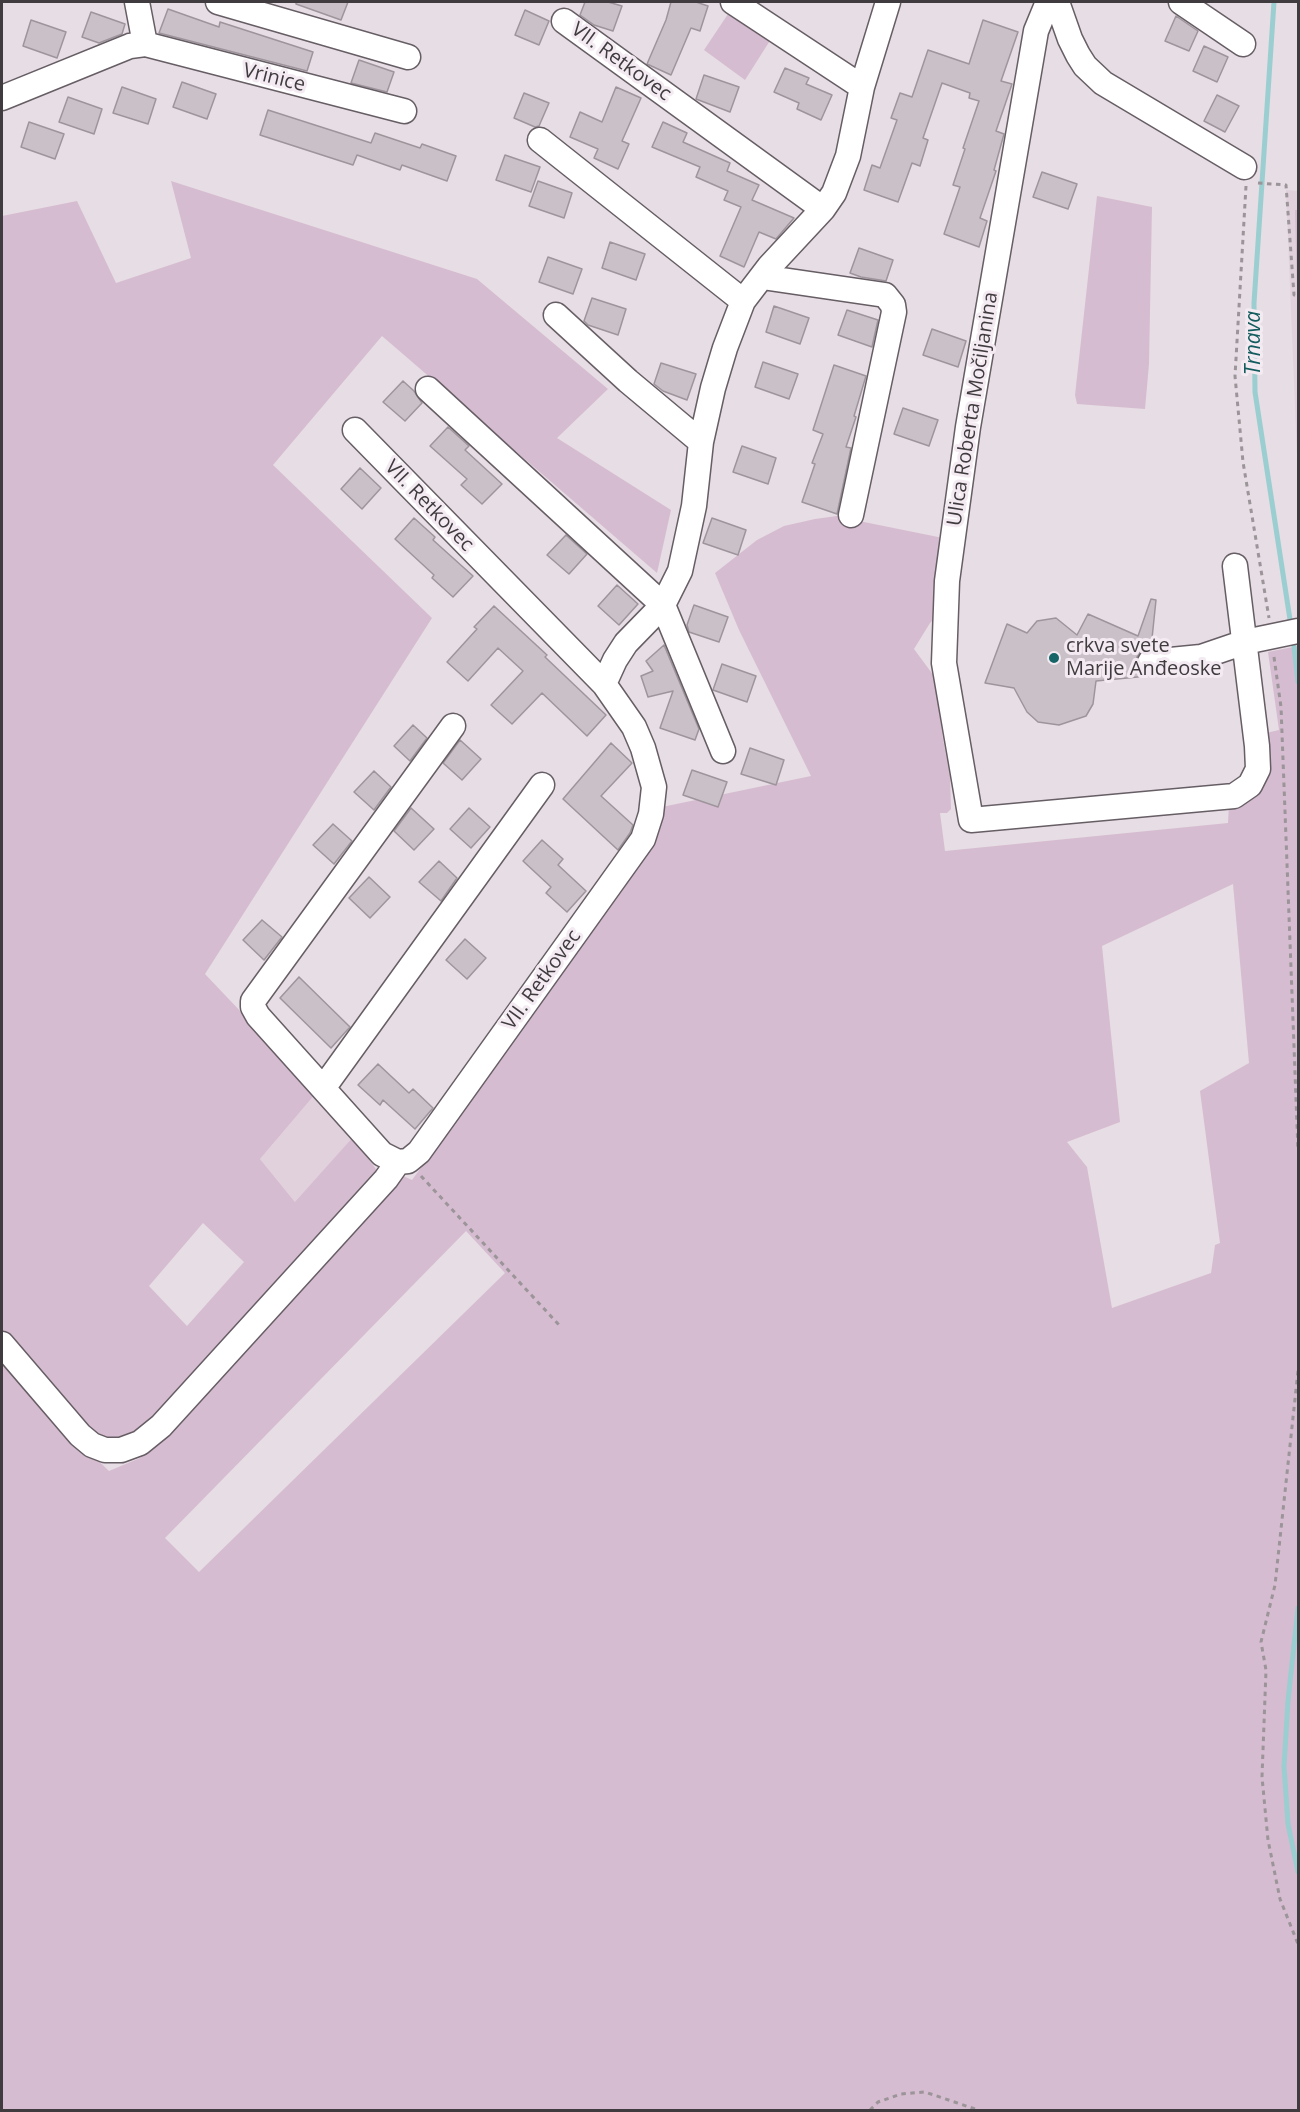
<!DOCTYPE html>
<meta charset="utf-8">
<style>
body{margin:0}
#map{position:relative;width:1300px;height:2112px;overflow:hidden;background:#e7dde4;font-family:"Open Sans",sans-serif}
canvas{display:block}
.frame{position:absolute;inset:0;border:3px solid #3f3b3e;pointer-events:none}
</style>
<div id="map">
<canvas width="1300" height="2112"></canvas>
<div class="frame"></div>
</div>
<script>
const context = document.querySelector('canvas').getContext('2d');
context.lineJoin = 'round';
function fill(path, color) {
  context.fillStyle = color;
  context.fill(path, 'evenodd');
}
function poly(rows) {
  const path = new Path2D();
  for (const r of rows) {
    path.moveTo(r[0], r[1]);
    for (let i = 2; i < r.length; i += 2) path.lineTo(r[i], r[i + 1]);
  }
  return path;
}
function strokePath(path, color, width, dash) {
  context.strokeStyle = color;
  context.lineWidth = width;
  context.lineCap = dash ? 'butt' : 'round';
  context.setLineDash(dash || []);
  context.stroke(path);
}
function drawText(font, color, halo, rows, align = 'center') {
  context.font = font + ' "Open Sans",sans-serif';
  context.lineWidth = 6;
  context.setLineDash([]);
  context.textBaseline = 'middle';
  context.strokeStyle = halo;
  context.fillStyle = color;
  for (const [text, x, y, turn = 0] of rows) {
    context.save();
    context.translate(x, y);
    context.rotate((+turn || 0) * Math.PI / 180);
    context.textAlign = isNaN(turn) ? turn : align;
    if (halo) context.strokeText(text, 0, 0);
    context.fillText(text, 0, 0);
    context.restore();
  }
}
fill(poly([
 [1286,190,1298,191,1298,479],
 [317,1092,353,1137,296,1203,260,1159]
]), '#e1d1dd');
fill(poly([
 [730,11,771,39,745,80,704,50],
 [171,181,477,279,608,389,557,438,671,510,657,573,382,336,273,465,432,618,205,974,317,1092,260,1159,295,1202,353,1137,378,1172,145,1429,105,1443,2,1331,2,216,77,201,116,283,191,258],
 [203,1223,244,1262,187,1326,149,1286],
 [1097,196,1152,207,1149,364,1145,409,1077,404,1075,395],
 [1295,210,1298,210,1298,290,1297,290],
 [844,515,859,521,943,538,935,618,930,623,914,649,934,676,943,739,950,776,951,809,947,813,940,813,945,851,1228,823,1229,804,1262,734,1279,730,1268,652,1298,646,1298,2110,2,2110,2,1355,53,1417,109,1471,140,1458,393,1180,403,1176,412,1180,622,891,652,841,662,807,811,776,739,630,715,573,757,540,784,526,815,519],
 [1233,884,1249,1063,1200,1091,1220,1243,1215,1245,1211,1273,1112,1308,1087,1167,1067,1142,1120,1122,1102,946],
 [466,1231,505,1273,199,1572,165,1538]
]), '#d6bcd0');
strokePath(poly([
 [1274,2,1254,303,1255,392,1291,626],
 [1293,638,1298,682],
 [1298,1608,1288,1701,1284,1766,1288,1824,1298,1872]
]), '#9bced0', 5);
const building = poly([
 [296,2,348,2,341,20,296,4,296,2],
 [585,2,608,2,622,6,613,31,594,25,580,15,585,2],
 [671,2,696,2,708,6,700,31,691,28,671,75,647,64,666,20,671,2],
 [168,9,219,27,220,22,313,52,307,71,159,33,168,9],
 [525,10,549,21,539,45,515,35,525,10],
 [91,12,125,24,122,34,99,43,82,37,91,12],
 [1176,16,1198,31,1189,51,1165,41,1176,16],
 [31,20,66,32,57,58,23,46,31,20],
 [983,20,1018,32,1001,81,1012,84,996,131,1004,134,994,170,996,171,980,218,987,221,979,247,944,234,960,187,953,185,965,149,963,148,979,101,969,98,970,93,942,83,923,138,928,140,920,166,912,163,898,202,864,190,872,165,880,168,897,120,891,118,900,93,912,97,928,50,969,64,983,20],
 [1204,46,1228,57,1217,82,1193,71,1204,46],
 [359,60,394,72,387,92,351,83,359,60],
 [785,68,809,78,806,84,832,95,821,120,797,109,799,103,774,92,785,68],
 [704,75,739,87,730,112,696,99,704,75],
 [182,82,216,94,207,119,173,107,182,82],
 [122,87,156,99,148,124,113,113,122,87],
 [616,87,641,98,622,141,629,144,618,169,594,158,598,149,570,137,580,112,602,122,616,87],
 [524,93,549,103,539,126,535,127,514,118,524,93],
 [1217,95,1239,106,1225,132,1204,121,1217,95],
 [68,97,102,109,94,134,59,122,68,97],
 [268,110,371,143,375,133,420,148,422,144,456,156,447,181,402,165,400,170,357,155,353,165,260,135,268,110],
 [29,122,64,134,55,159,21,147,29,122],
 [663,122,687,133,683,142,730,163,727,171,759,185,752,200,794,218,776,239,759,232,744,267,720,256,741,207,724,200,728,191,696,177,700,167,652,147,663,122],
 [505,155,540,167,531,192,496,180,505,155],
 [1042,172,1077,184,1068,209,1033,197,1042,172],
 [538,181,572,193,564,218,529,206,538,181],
 [610,242,645,254,636,280,602,268,610,242],
 [859,248,893,260,886,281,861,277,850,273,859,248],
 [548,257,582,269,573,294,539,282,548,257],
 [592,298,626,309,618,335,588,325,584,321,592,298],
 [774,306,809,318,800,344,766,332,774,306],
 [847,310,878,320,872,347,838,335,847,310],
 [932,329,966,341,958,367,923,355,932,329],
 [763,362,798,374,789,399,755,387,763,362],
 [661,363,696,374,687,400,663,391,654,384,661,363],
 [834,365,866,376,854,416,856,417,846,447,851,448,837,514,802,502,815,464,812,463,823,434,813,430,834,365],
 [403,381,414,391,422,403,405,421,383,402,403,381],
 [903,408,938,420,929,446,894,434,903,408],
 [448,427,469,446,465,450,502,484,482,504,461,485,467,479,430,446,448,427],
 [742,446,776,458,768,484,733,472,742,446],
 [360,468,381,488,362,509,341,489,360,468],
 [414,518,435,537,433,540,473,576,453,597,432,578,434,575,395,539,414,518],
 [712,518,746,530,738,555,703,543,712,518],
 [566,535,587,554,569,574,547,555,566,535],
 [617,585,638,604,619,625,598,606,617,585],
 [1151,599,1156,600,1151,648,1141,651,1137,657,1136,663,1139,671,1148,676,1096,681,1093,704,1086,716,1059,725,1038,722,1027,712,1014,688,985,683,1007,624,1027,633,1037,621,1056,618,1077,635,1088,614,1138,636,1151,599],
 [694,605,728,617,719,642,689,632,687,625,694,605],
 [494,606,547,655,545,657,606,715,587,736,542,693,512,724,491,705,523,671,498,648,468,681,447,662,477,629,474,627,494,606],
 [664,645,699,729,695,740,660,728,673,691,648,697,641,676,653,671,646,661,664,645],
 [722,664,756,676,747,702,713,690,722,664],
 [413,725,427,738,410,761,394,746,413,725],
 [460,740,481,759,462,780,443,763,460,740],
 [611,743,632,763,601,796,633,825,630,833,618,850,563,799,611,743],
 [750,748,784,760,776,785,741,774,750,748],
 [692,770,727,782,718,807,683,795,692,770],
 [374,771,391,787,374,810,354,792,374,771],
 [411,808,434,829,414,850,394,831,411,808],
 [469,808,490,827,471,848,450,829,469,808],
 [333,824,352,841,334,864,313,845,333,824],
 [542,840,563,859,558,865,586,891,567,912,546,893,551,887,523,861,542,840],
 [439,861,457,878,441,901,419,882,439,861],
 [369,877,390,897,370,918,349,898,369,877],
 [262,920,282,937,264,960,243,940,262,920],
 [465,939,486,958,467,979,446,960,465,939],
 [299,977,350,1027,331,1048,280,998,299,977],
 [378,1064,409,1093,413,1089,433,1108,415,1129,383,1100,380,1105,358,1085,378,1064]
]);
fill(building, '#cac1c8');
strokePath(building, '#9e959c', 1.5);
const minor = poly([
 [137,2,145,44],
 [218,2,408,57],
 [733,2,862,87],
 [1048,2,1036,31,968,427,947,581,944,663,971,820,1234,796,1250,785,1258,769,1257,746,1235,566],
 [1057,2,1070,39,1078,55,1085,66,1103,83,1244,167],
 [1181,2,1243,44],
 [564,21,823,209],
 [2,98,130,46,145,44,404,111],
 [540,140,743,301],
 [762,277,885,295,893,305,894,312,851,515],
 [556,315,628,381,701,442],
 [428,389,663,605,723,751],
 [355,430,604,684],
 [1150,662,1201,657,1245,642,1298,631],
 [453,726,253,1001,253,1007,258,1016,382,1154,398,1162,408,1161,419,1152,643,839,651,814,654,787,643,748,634,727,604,684,615,660,626,643,663,605,680,571,694,506,701,442,713,388,725,348,743,301,769,267,823,209,834,193,848,156,862,87,888,2],
 [324,1087,542,785],
 [2,1344,80,1435,92,1445,105,1450,121,1450,140,1443,161,1426,386,1179,398,1162]
]);
strokePath(minor, '#665e64', 27);
strokePath(poly([
 [1258,183,1286,185,1294,295,1298,295],
 [1246,186,1235,376,1243,462,1269,618],
 [1274,657,1281,707,1298,1151],
 [421,1176,560,1326],
 [1298,1371,1275,1585,1261,1642,1266,1670,1262,1777,1268,1840,1280,1899,1298,1944],
 [870,2110,878,2102,901,2094,925,2092,978,2110]
]), '#9b9499', 3, [4.5, 4.5]);
strokePath(minor, '#fff', 24);
for (const [x, y, r, color] of [
 [1054,658,6,"#156467"]
]) {
  const dot = new Path2D();
  dot.arc(x, y, r, 0, 2 * Math.PI);
  context.fillStyle = color;
  context.fill(dot);
  strokePath(dot, '#f4ebf2', 2);
}
drawText('20px', '#3f3b3e', '#f4ebf2', [
 ["VII. Retkovec",621,62,36],
 ["Vrinice",274,78,14],
 ["Ulica Roberta Močiljanina",973,409,-81],
 ["VII. Retkovec",429,506,46],
 ["VII. Retkovec",542,980,-54]
]);
drawText('20px', '#3f3b3e', '#f4ebf2', [
 ["crkva svete",1066,646],
 ["Marije Anđeoske",1066,669]
], 'left');
drawText('italic 21px', '#145c5e', '#f4ebf2', [
 ["Trnava",1254,343,-90]
]);
</script>
